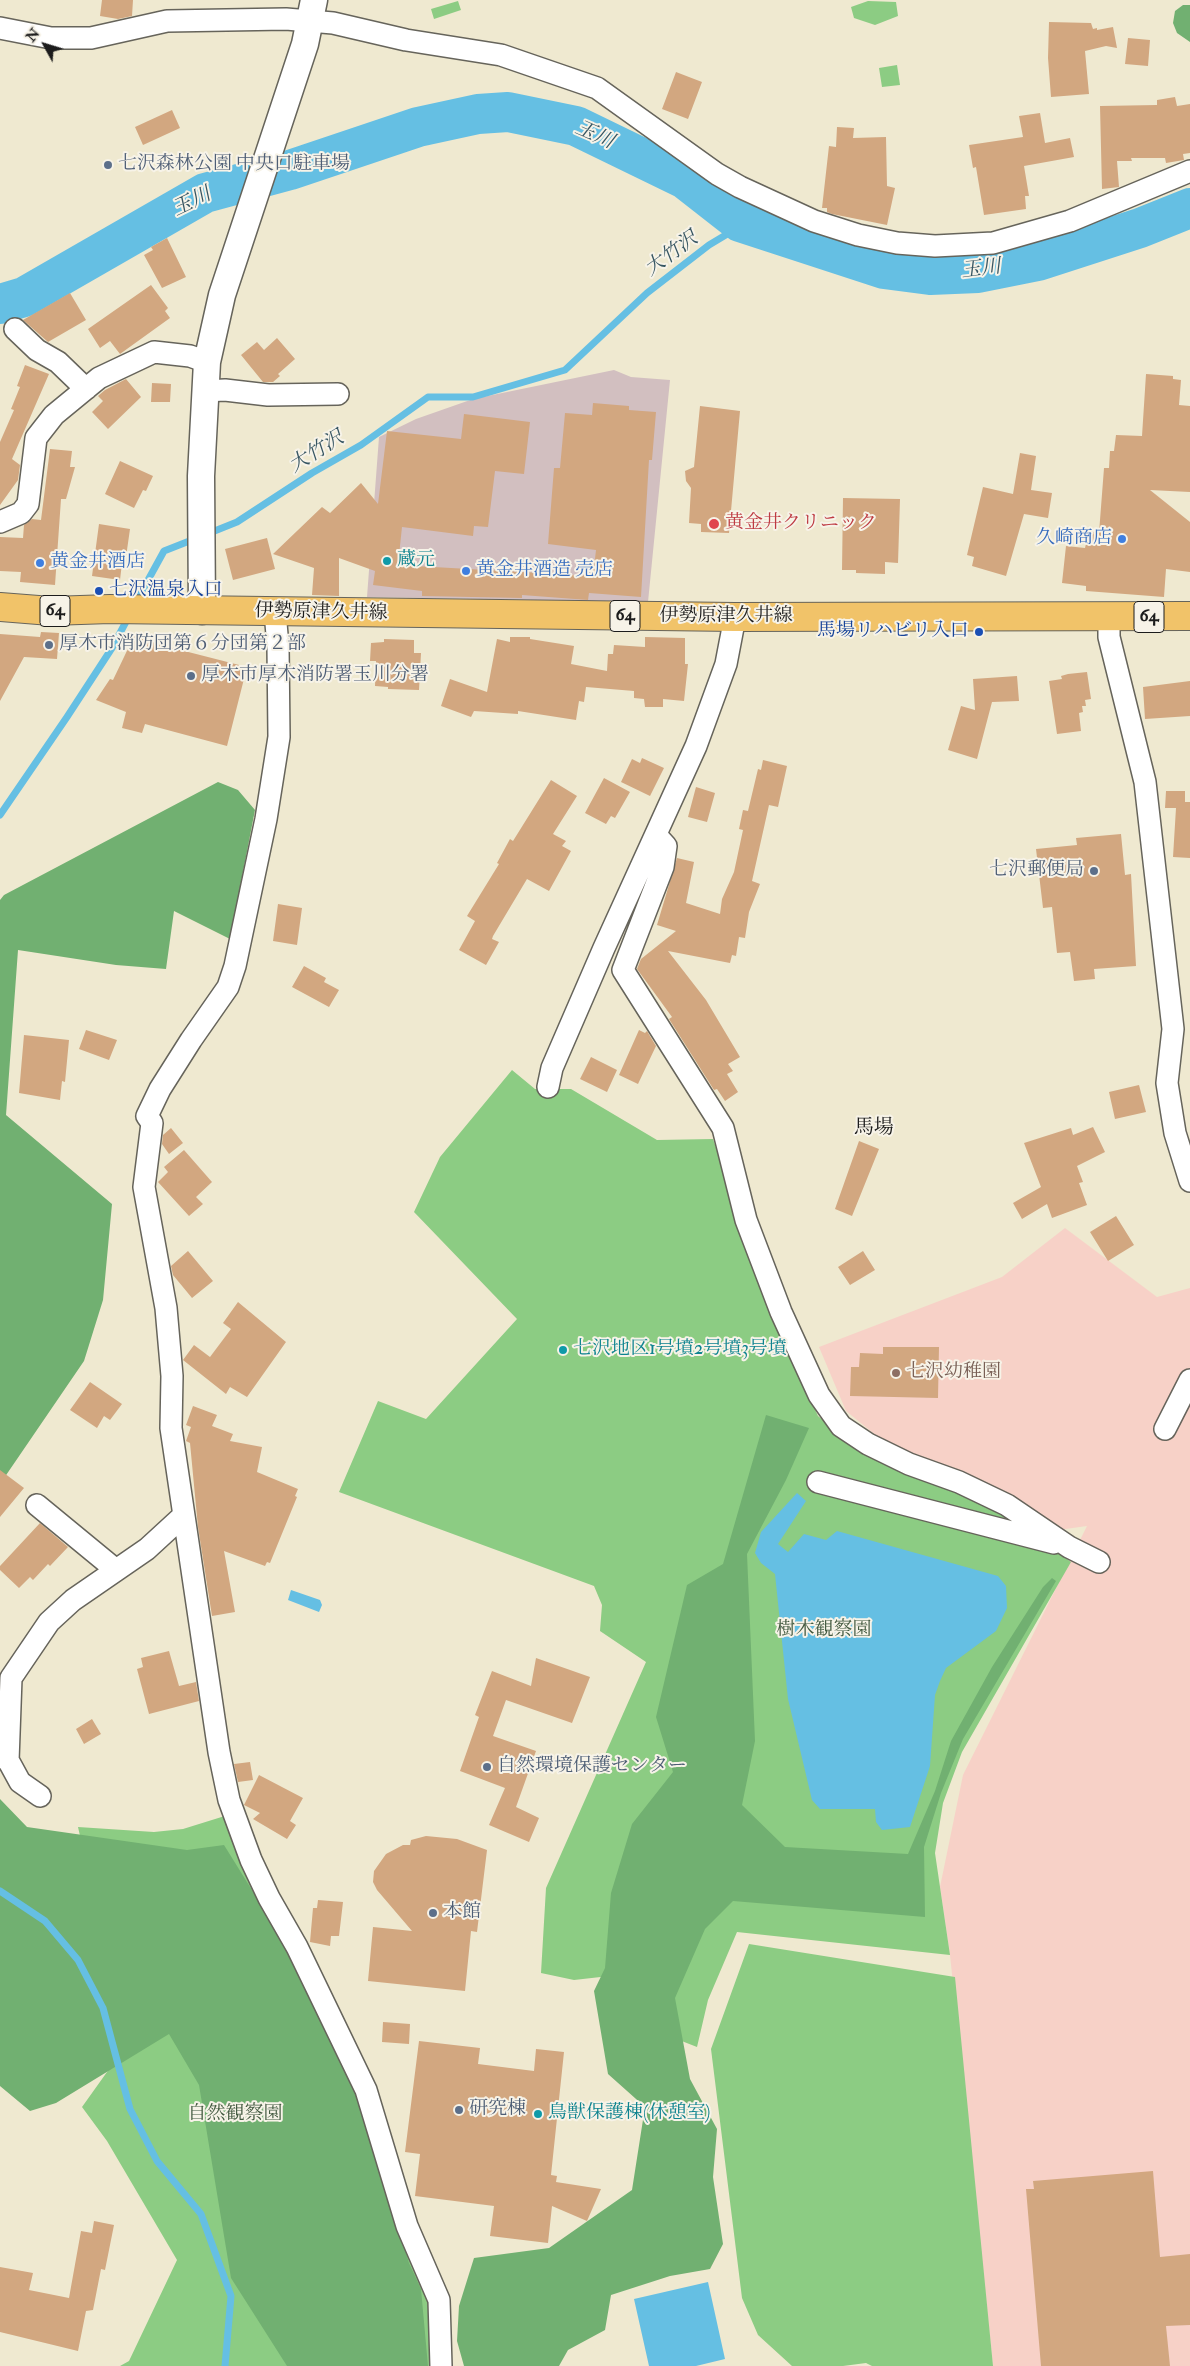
<!DOCTYPE html>
<meta charset="utf-8">
<style>
body{margin:0}
#map{position:relative;width:1190px;height:2366px;overflow:hidden;background:#efe9d0;font-family:"IM FELL Double Pica",serif}
canvas{display:block}
.north{position:absolute;left:20px;top:20px;width:50px;height:50px;-webkit-text-stroke:4px #f7f3e8;paint-order:stroke;rotate:309deg;font-size:14px;font-weight:700;line-height:20px;text-align:center;color:#1c1c1c}
.north::after{content:'';display:block;margin:auto;width:18px;height:22px;background:#1c1c1c;clip-path:polygon(50% 0,100% 100%,50% 72%,0 100%)}
</style>
<div id="map">
<canvas width="1190" height="2366"></canvas>
<div class="north">N</div>
</div>
<script>
const context = document.querySelector('canvas').getContext('2d');
context.lineJoin = 'round';
function fill(path, color) {
  context.fillStyle = color;
  context.fill(path, 'evenodd');
}
function poly(rows) {
  const path = new Path2D();
  for (const r of rows) {
    path.moveTo(r[0], r[1]);
    for (let i = 2; i < r.length; i += 2) path.lineTo(r[i], r[i + 1]);
  }
  return path;
}
function strokePath(path, color, width, dash) {
  context.strokeStyle = color;
  context.lineWidth = width;
  context.lineCap = dash ? 'butt' : 'round';
  context.setLineDash(dash || []);
  context.stroke(path);
}
function drawText(font, color, halo, rows, align = 'center') {
  context.font = font + ' "IM FELL Double Pica","Noto Serif JP",serif';
  context.lineWidth = 4;
  context.setLineDash([]);
  context.textBaseline = 'middle';
  context.strokeStyle = halo;
  context.fillStyle = color;
  for (const [text, x, y, turn = 0] of rows) {
    context.save();
    context.translate(x, y);
    context.rotate((+turn || 0) * Math.PI / 180);
    context.textAlign = isNaN(turn) ? turn : align;
    if (halo) context.strokeText(text, 0, 0);
    context.fillText(text, 0, 0);
    context.restore();
  }
}
fill(poly([
 [1065,1228,1157,1297,1190,1288,1190,2366,993,2366,950,1955,940,1887,963,1775,1087,1526,1051,1531,909,1458,883,1441,846,1411,819,1347,1002,1277]
]), '#f7d1c7');
fill(poly([
 [614,370,631,377,670,380,648,602,367,597,379,437,416,419,473,399]
]), '#d2bfc0');
fill(poly([
 [458,1,461,10,434,19,431,9],
 [868,1,896,2,898,16,875,25,854,18,851,7],
 [897,65,900,85,882,87,879,68],
 [512,1070,535,1089,571,1089,657,1140,713,1139,775,1321,818,1416,866,1455,997,1508,1071,1562,962,1752,943,1803,935,1853,950,1955,737,1932,708,2000,697,2047,633,2022,636,1973,574,1980,541,1973,546,1888,646,1662,600,1631,602,1605,594,1586,339,1492,378,1401,426,1419,517,1319,414,1212,440,1157],
 [228,1815,364,2095,434,2305,433,2366,120,2366,129,2361,177,2260,107,2141,82,2107,127,2044,78,1827,154,1832,183,1829],
 [749,1944,955,1977,993,2366,872,2366,866,2363,843,2366,792,2366,758,2335,742,2298,711,2049]
]), '#8ccc83');
fill(poly([
 [1183,5,1190,5,1190,42,1177,33,1173,23,1175,11],
 [218,782,238,790,255,810,230,939,174,911,166,969,116,965,18,950,6,1115,112,1204,103,1300,84,1361,0,1484,0,900,4,895],
 [766,1415,809,1428,786,1480,747,1554,755,1741,742,1805,785,1847,908,1854,935,1791,951,1741,992,1667,1043,1587,1052,1578,1056,1581,963,1739,941,1793,924,1847,925,1917,733,1901,705,1929,675,1998,690,2079,717,2129,713,2177,723,2244,710,2269,670,2276,611,2295,605,2330,568,2350,559,2366,464,2366,457,2341,459,2306,474,2258,549,2248,632,2190,645,2107,608,2074,594,1991,605,1968,611,1893,632,1824,673,1772,656,1717,687,1585,723,1564],
 [0,1799,27,1827,187,1850,224,1845,273,1924,361,2100,409,2263,421,2289,428,2366,287,2366,231,2278,199,2085,169,2034,56,2103,30,2111,0,2086]
]), '#71b071');
fill(poly([
 [797,1493,806,1501,778,1544,788,1552,804,1534,826,1540,837,1531,998,1576,1006,1586,1007,1608,996,1631,946,1668,940,1681,935,1695,930,1766,910,1827,882,1830,876,1822,875,1809,820,1809,812,1800,788,1699,775,1574,761,1563,755,1553,761,1532],
 [291,1590,320,1600,322,1605,319,1612,288,1600],
 [708,2282,725,2359,696,2366,649,2366,634,2299]
]), '#65bfe3');
strokePath(poly([
 [207,534,237,522,312,473,361,445,428,397,473,397,565,370,647,293,709,245,729,233,740,222],
 [136,602,164,551,197,538],
 [0,815,67,717,112,648,129,616],
 [0,1891,45,1921,78,1960,103,2008,130,2109,157,2161,201,2214,231,2296,225,2366]
]), '#65bfe3', 7);
strokePath(poly([
 [0,304,24,297,205,193,290,170,418,127,478,114,508,112,576,126,685,179,740,222,884,269,930,275,978,273,1038,261,1140,228,1190,208]
]), '#65bfe3', 40);
fill(poly([
 [102,0,133,0,132,16,118,19,100,16],
 [1049,22,1091,23,1093,29,1097,28,1097,30,1113,27,1117,48,1106,46,1085,51,1089,94,1051,97,1048,58],
 [1128,38,1150,40,1148,66,1125,64],
 [676,72,702,82,688,119,662,109],
 [1175,97,1177,106,1190,104,1190,153,1183,154,1184,160,1166,163,1165,158,1131,158,1132,161,1117,161,1119,187,1102,189,1100,106,1157,105,1157,100],
 [172,110,180,128,143,145,135,127],
 [1040,113,1045,143,1070,138,1074,157,1024,166,1029,196,1025,196,1026,209,984,215,976,167,973,168,969,145,1023,137,1019,116],
 [837,127,854,128,853,138,886,137,887,186,895,188,887,225,832,214,827,212,827,208,822,208,829,146,836,147],
 [167,238,186,277,162,288,144,255,153,250,151,247],
 [151,285,168,308,165,311,170,318,120,354,110,341,100,348,88,329],
 [70,293,86,320,48,342,23,320],
 [277,338,295,359,278,374,280,376,273,382,263,382,241,355,257,342,264,350],
 [25,365,49,374,12,459,20,465,18,480,0,505,0,442,14,410,11,409,20,387,17,386],
 [1146,374,1173,376,1173,379,1181,380,1179,405,1190,406,1190,492,1150,490,1190,522,1190,572,1166,569,1164,597,1086,591,1086,586,1062,583,1066,546,1085,548,1089,531,1099,533,1104,468,1109,468,1110,451,1114,451,1116,435,1142,436],
 [126,379,141,397,108,429,92,412,103,401,98,396,105,390],
 [152,383,171,384,170,402,151,402],
 [593,403,629,406,629,410,656,412,652,460,649,460,641,597,589,593,588,600,522,595,522,598,422,596,422,591,373,585,375,571,339,558,339,596,312,595,314,568,273,554,322,507,330,513,361,483,378,504,387,431,461,439,464,414,530,422,524,474,495,471,488,527,474,526,473,536,402,527,398,565,593,576,596,550,548,544,554,468,560,468,565,413,592,415],
 [700,406,740,411,729,533,701,532,701,524,689,523,691,488,686,481,685,471,694,467],
 [50,449,72,451,70,467,75,467,66,499,61,499,55,585,20,582,21,572,0,571,0,537,23,538,24,525,32,519,41,520],
 [1020,453,1036,456,1031,490,1052,493,1048,518,1024,514,1006,576,972,566,974,557,967,555,983,487,1013,494],
 [120,461,153,476,146,491,143,490,134,508,105,494],
 [843,498,900,499,898,563,885,562,885,574,856,573,856,570,842,570],
 [99,524,130,529,125,564,122,563,120,580,92,576],
 [267,538,275,569,233,580,225,549],
 [41,632,59,633,57,659,24,657,0,701,0,634,40,637],
 [135,634,157,644,247,667,227,746,145,724,142,733,122,728,126,712,96,700,110,679,113,680],
 [510,637,530,637,530,639,574,646,571,664,607,671,608,654,613,654,614,645,645,647,645,637,685,638,685,664,688,664,684,701,663,699,663,707,645,707,644,699,634,698,634,691,586,687,584,702,579,701,576,720,518,711,518,714,474,711,471,717,441,706,450,679,487,692,497,639,510,642],
 [384,639,414,640,414,653,421,653,419,690,388,689,388,687,375,686,376,661,370,661,371,643,384,642],
 [1087,672,1091,699,1085,700,1086,706,1082,706,1083,712,1079,713,1081,731,1057,734,1049,681,1062,679,1061,676,1068,674],
 [1017,676,1019,701,992,702,977,759,948,750,961,706,975,710,973,679],
 [1190,681,1190,716,1145,719,1143,687],
 [642,758,664,768,650,796,621,782,632,759,640,763],
 [763,760,787,766,778,807,769,805,752,881,760,884,749,912,745,938,739,937,736,956,732,955,730,963,668,951,706,1000,740,1057,728,1064,733,1071,727,1074,738,1092,725,1101,717,1089,714,1090,669,1019,672,1017,637,969,641,959,676,931,657,925,677,858,694,862,686,903,720,914,722,899,734,872,743,830,739,829,743,810,748,811,758,769,761,770],
 [604,778,630,792,615,818,611,816,606,824,585,813],
 [551,780,577,796,553,834,566,841,562,846,571,851,549,891,527,879,493,936,492,939,499,942,486,965,459,950,475,921,467,916,499,864,497,863,510,839,513,841],
 [696,787,715,793,707,822,688,817],
 [1166,791,1185,791,1185,802,1190,802,1190,858,1173,857,1176,808,1165,808],
 [1121,834,1125,875,1131,874,1136,966,1094,969,1095,979,1074,981,1070,952,1057,953,1052,907,1043,908,1036,849,1077,845,1076,838],
 [278,904,302,908,297,945,273,941],
 [304,966,326,978,324,982,339,990,329,1007,292,987],
 [86,1030,117,1040,109,1060,79,1049],
 [639,1030,645,1033,647,1031,656,1046,638,1084,619,1075],
 [24,1035,69,1040,65,1082,62,1081,60,1100,19,1093],
 [591,1057,617,1070,607,1092,580,1079],
 [1139,1085,1146,1112,1115,1119,1109,1092],
 [1093,1127,1105,1152,1077,1166,1083,1182,1079,1183,1087,1205,1052,1218,1047,1204,1022,1219,1013,1203,1041,1187,1024,1143,1071,1128,1073,1135],
 [171,1128,183,1143,169,1154,162,1144,163,1135],
 [859,1141,879,1149,852,1216,835,1209],
 [184,1150,212,1182,196,1197,203,1204,189,1216,158,1182,168,1172,164,1167],
 [1116,1216,1134,1245,1108,1261,1090,1232],
 [188,1251,213,1281,192,1298,173,1275,171,1266],
 [863,1251,875,1270,850,1285,838,1267],
 [238,1302,286,1342,247,1397,230,1387,226,1394,183,1360,194,1345,210,1357,231,1329,223,1323],
 [883,1347,939,1347,938,1398,850,1396,851,1367,859,1367,860,1353,883,1354],
 [90,1382,122,1404,110,1420,104,1416,97,1428,70,1410],
 [193,1406,217,1415,212,1426,233,1434,230,1441,262,1447,257,1472,298,1489,295,1496,297,1497,270,1563,267,1562,265,1566,224,1551,235,1612,212,1616,198,1527,190,1443,186,1441,191,1427,186,1425],
 [0,1470,24,1488,0,1517],
 [40,1523,68,1547,50,1566,48,1564,33,1580,30,1577,19,1588,0,1570,0,1566],
 [169,1651,179,1686,196,1682,199,1701,149,1714,137,1669,143,1667,141,1658],
 [536,1658,590,1677,572,1723,506,1700,493,1736,536,1751,516,1807,539,1818,529,1842,489,1825,505,1788,460,1771,479,1717,475,1715,492,1671,531,1686],
 [92,1719,101,1734,84,1744,76,1729],
 [250,1762,253,1780,238,1782,234,1764],
 [259,1775,303,1798,290,1821,296,1825,287,1839,253,1819,260,1813,244,1805],
 [426,1836,457,1839,487,1850,477,1932,471,1931,465,1991,368,1981,373,1927,412,1931,377,1890,373,1882,374,1871,386,1854,403,1845,410,1845,411,1840],
 [318,1900,343,1902,339,1936,331,1936,330,1946,310,1942,313,1908,317,1908],
 [383,2022,410,2024,409,2044,382,2042],
 [419,2041,480,2048,478,2064,534,2071,536,2049,564,2052,551,2175,557,2176,556,2182,601,2189,587,2221,552,2206,548,2243,490,2236,494,2206,415,2196,420,2154,405,2152],
 [1153,2171,1160,2257,1190,2254,1190,2325,1166,2326,1170,2366,1041,2366,1026,2189,1034,2189,1033,2181],
 [94,2221,114,2225,105,2270,101,2269,93,2310,86,2311,78,2351,0,2332,0,2267,33,2273,29,2290,69,2298,81,2231,92,2233]
]), '#d2a780');
const minor = poly([
 [0,28,51,38,91,38,167,21,286,19,333,23,406,40,501,55,597,88,717,174,740,187,814,221,858,235,897,243,935,246,993,243,1070,221,1190,171],
 [15,329,37,350,58,362,86,389],
 [205,391,225,390,268,395,338,394],
 [0,522,21,513,28,504,36,438,54,415,99,378,154,352,190,356,207,362],
 [275,612,278,646,279,737,266,819,235,966,228,987,191,1040,160,1089,147,1116,152,1123,144,1187,166,1308,172,1376,171,1428,219,1752,229,1800,251,1860,269,1898,297,1947,366,2090,407,2226,439,2300,441,2366],
 [1109,617,1109,637,1145,782,1173,1029,1167,1083,1175,1133,1190,1181],
 [656,835,666,846,663,867,623,970,723,1128,746,1220,781,1312,819,1395,841,1426,868,1444,909,1464,959,1482,1007,1505,1069,1547,1099,1562],
 [548,1087,552,1068,604,948,696,746,726,664,735,617],
 [1165,1429,1190,1380],
 [818,1482,1054,1543],
 [37,1505,116,1570],
 [2,1749,20,1782,40,1796],
 [8,1761,11,1678,49,1622,73,1600,147,1549,184,1515]
]);
const tertiary = poly([
 [202,611,201,476,207,362,222,295,305,44,314,0]
]);
const primary = poly([
 [0,607,51,611,110,609,735,617,1190,616]
]);
strokePath(minor, '#66645b', 24);
strokePath(tertiary, '#66645b', 29);
strokePath(primary, '#66645b', 30);
strokePath(minor, '#fff', 21);
strokePath(tertiary, '#fff', 26);
strokePath(primary, '#f1c369', 28);
for (const [x, y, r, color] of [
 [108,165,5,"#5c6f8a"],
 [714,524,6,"#e0444e"],
 [1122,539,5,"#3f7fe0"],
 [387,561,5,"#0f9aa8"],
 [40,563,5,"#3f7fe0"],
 [466,571,5,"#3f7fe0"],
 [99,591,5,"#1a4fb4"],
 [979,632,5,"#1a4fb4"],
 [49,645,5,"#5c6f8a"],
 [191,676,5,"#5c6f8a"],
 [1094,871,5,"#5c6f8a"],
 [563,1350,5,"#0f9aa8"],
 [896,1373,5,"#8d6e63"],
 [487,1767,5,"#5c6f8a"],
 [433,1913,5,"#5c6f8a"],
 [459,2110,5,"#5c6f8a"],
 [538,2114,5,"#0f9aa8"]
]) {
  const dot = new Path2D();
  dot.arc(x, y, r, 0, 2 * Math.PI);
  context.fillStyle = color;
  context.fill(dot);
  strokePath(dot, '#f7f3e8', 2);
}
for (const [x, y, w] of [
 [55,611,30],
 [625,616,30],
 [1149,617,30]
]) {
  const box = new Path2D();
  box.roundRect(x - w / 2, y - 15.5, w, 31, 4);
  context.fillStyle = '#f7f3e8';
  context.fill(box);
  strokePath(box, '#1c1c1c', 1);
}
drawText('bold 18px', '#1c1c1c', null, [
 ["64",55,611],
 ["64",625,616],
 ["64",1149,617]
]);
drawText('19px', '#4e5e75', '#f7f3e8', [
 ["七沢森林公園 中央口駐車場",118,165],
 ["厚木市消防団第６分団第２部",59,645],
 ["厚木市厚木消防署玉川分署",201,676],
 ["七沢郵便局",1084,871,"right"],
 ["自然環境保護センター",497,1767],
 ["本館",443,1913],
 ["研究棟",469,2110]
], 'left');
drawText('19px', '#be3a42', '#f7f3e8', [
 ["黄金井クリニック",725,524]
], 'left');
drawText('19px', '#366cbe', '#f7f3e8', [
 ["久崎商店",1112,539,"right"],
 ["黄金井酒店",50,563],
 ["黄金井酒造 売店",476,571]
], 'left');
drawText('19px', '#0d838f', '#f7f3e8', [
 ["蔵元",397,561],
 ["七沢地区1号墳2号墳3号墳",573,1350],
 ["鳥獣保護棟(休憩室)",548,2114]
], 'left');
drawText('19px', '#164399', '#f7f3e8', [
 ["七沢温泉入口",109,591],
 ["馬場リハビリ入口",969,632,"right"]
], 'left');
drawText('19px', '#1c1c1c', '#f7f3e8', [
 ["伊勢原津久井線",321,613,1],
 ["伊勢原津久井線",726,617]
]);
drawText('19px', '#785e54', '#f7f3e8', [
 ["七沢幼稚園",906,1373]
], 'left');
drawText('19px', '#435a40', '#f7f3e8', [
 ["樹木観察園",824,1631],
 ["自然観察園",235,2115]
]);
drawText('italic 20px', '#365562', '#f7f3e8', [
 ["玉川",594,136,24],
 ["玉川",192,203,-26],
 ["大竹沢",672,255,-36],
 ["玉川",981,270,-7],
 ["大竹沢",317,453,-32]
]);
drawText('20px', '#1c1c1c', '#f7f3e8', [
 ["馬場",874,1129]
]);
</script>
